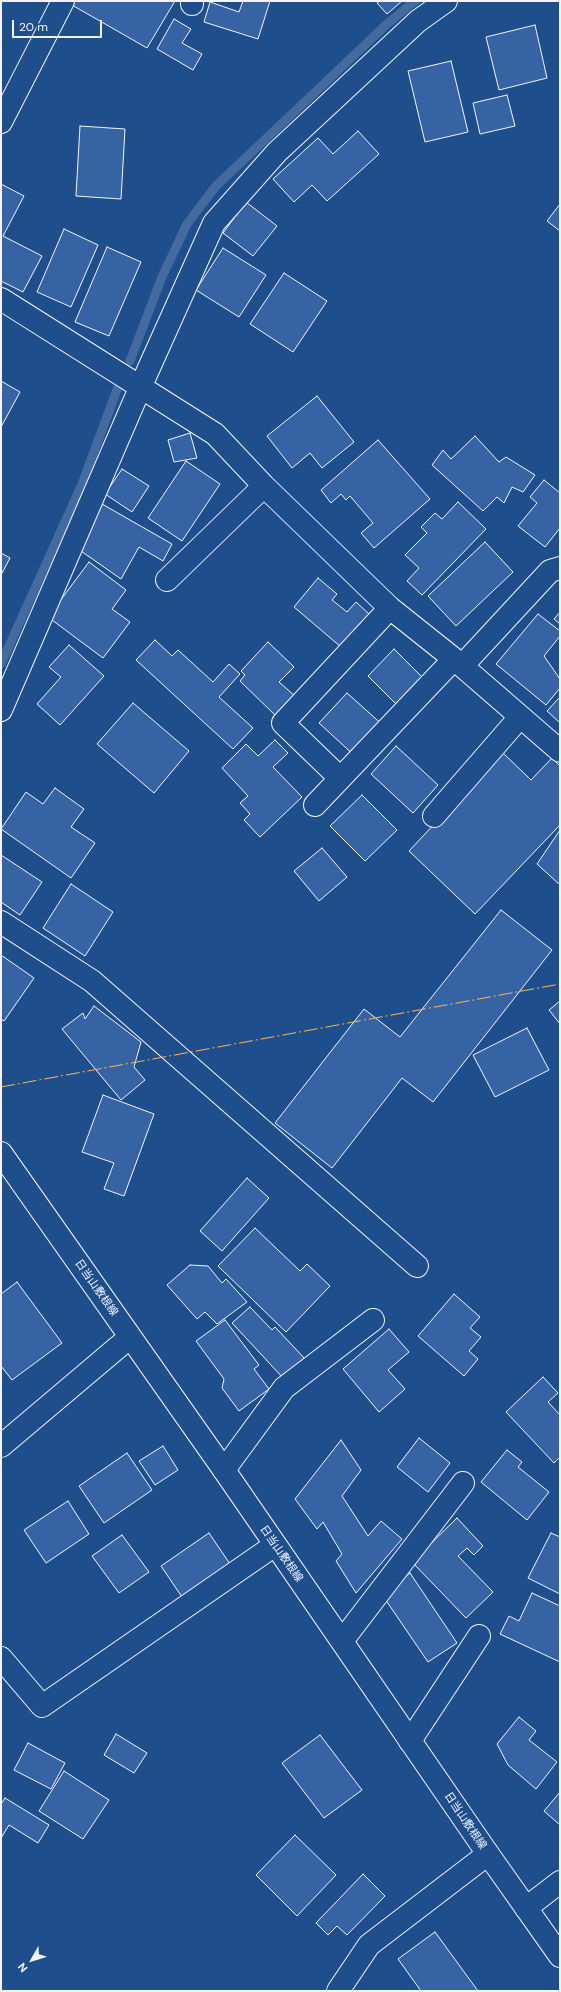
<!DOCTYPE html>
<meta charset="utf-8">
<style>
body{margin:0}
#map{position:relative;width:561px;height:1992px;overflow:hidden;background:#1f4e8c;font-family:"DM Sans",sans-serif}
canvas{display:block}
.frame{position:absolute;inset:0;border:2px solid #f2f6ff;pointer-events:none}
.north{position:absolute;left:12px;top:1940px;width:40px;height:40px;-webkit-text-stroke:3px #1f4e8c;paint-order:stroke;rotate:231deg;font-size:11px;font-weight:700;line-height:16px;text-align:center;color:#f2f6ff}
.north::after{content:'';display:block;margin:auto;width:14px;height:18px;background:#f2f6ff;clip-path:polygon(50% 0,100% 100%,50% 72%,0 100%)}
.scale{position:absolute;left:12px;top:20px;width:90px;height:18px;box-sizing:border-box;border:2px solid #f2f6ff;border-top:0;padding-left:5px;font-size:12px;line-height:14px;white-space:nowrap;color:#f2f6ff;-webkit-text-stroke:3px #1f4e8c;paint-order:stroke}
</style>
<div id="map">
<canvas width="561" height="1992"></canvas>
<div class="frame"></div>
<div class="north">N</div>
<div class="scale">20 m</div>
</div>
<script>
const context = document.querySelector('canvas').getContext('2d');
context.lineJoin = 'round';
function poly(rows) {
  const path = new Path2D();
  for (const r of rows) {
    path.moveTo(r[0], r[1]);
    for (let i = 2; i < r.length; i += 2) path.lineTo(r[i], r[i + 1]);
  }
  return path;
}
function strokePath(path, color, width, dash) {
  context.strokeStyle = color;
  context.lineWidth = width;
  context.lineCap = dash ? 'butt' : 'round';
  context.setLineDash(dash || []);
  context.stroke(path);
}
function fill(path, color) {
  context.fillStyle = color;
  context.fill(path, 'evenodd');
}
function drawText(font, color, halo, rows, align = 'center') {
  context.font = font + ' "DM Sans","Noto Sans JP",sans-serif';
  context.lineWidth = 3;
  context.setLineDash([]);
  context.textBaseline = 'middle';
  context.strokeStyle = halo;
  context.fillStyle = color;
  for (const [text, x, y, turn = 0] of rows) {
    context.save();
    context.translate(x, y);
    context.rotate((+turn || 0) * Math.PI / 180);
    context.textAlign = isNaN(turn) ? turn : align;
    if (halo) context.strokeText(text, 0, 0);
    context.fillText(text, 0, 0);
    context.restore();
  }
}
strokePath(poly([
 [130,361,162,277,187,224,216,186,387,24,415,1],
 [1,664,82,484,118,387]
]), '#446ba0', 9);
const building = poly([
 [75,1,175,1,147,48,72,5,75,1],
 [243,1,270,1,258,39,204,22,210,2,239,12,243,1],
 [380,1,402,1,387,14,377,3,380,1],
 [174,19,191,29,182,43,202,54,193,70,157,49,174,19],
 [535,25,547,78,499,90,486,37,535,25],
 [451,61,468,132,425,142,408,71,451,61],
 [507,95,515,126,480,134,473,103,507,95],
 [80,126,125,129,121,199,76,196,80,126],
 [358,131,379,154,327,201,312,185,294,202,273,179,318,138,333,154,358,131],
 [1,184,24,196,3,236,42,256,23,292,1,281,1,184],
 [246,202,277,226,253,256,223,233,246,202],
 [560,204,560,231,547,221,560,204],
 [64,229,98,245,71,307,37,292,64,229],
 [107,247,141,262,109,336,75,322,107,247],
 [223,248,266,275,239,317,196,290,223,248],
 [284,273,327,301,293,352,250,324,284,273],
 [1,381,20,392,1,427,1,381],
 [317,396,354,442,322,468,310,453,292,468,267,436,317,396],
 [190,433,197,458,174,462,168,440,190,433],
 [475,436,499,462,506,457,535,475,523,492,512,487,504,503,497,497,483,511,432,465,443,450,451,459,475,436],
 [378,440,430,499,374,548,361,533,373,523,350,496,346,500,341,494,331,503,321,490,378,440],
 [186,461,220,484,182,541,148,518,186,461],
 [122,469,149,486,132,512,105,494,122,469],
 [544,480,560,493,560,528,545,547,518,526,537,503,530,497,544,480],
 [458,502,486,529,422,595,407,581,419,568,405,555,427,533,421,527,435,513,442,519,458,502],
 [102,504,172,544,163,561,139,547,121,579,81,551,102,504],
 [485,542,513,572,456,626,428,596,485,542],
 [1,553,10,558,1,575,1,553],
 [89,562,126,590,112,609,130,622,103,658,48,617,89,562],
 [318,578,337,594,332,600,347,612,356,602,369,614,341,647,294,607,318,578],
 [560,612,560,624,554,619,560,612],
 [538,614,560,631,560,636,544,656,560,679,560,688,546,705,496,664,538,614],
 [155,640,172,656,178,650,213,682,229,664,240,674,219,697,253,728,233,749,136,660,155,640],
 [268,642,294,667,279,682,296,697,277,717,240,681,245,675,241,671,268,642],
 [69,645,104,676,60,725,37,704,61,677,49,667,69,645],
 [394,649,426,681,400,708,368,676,394,649],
 [347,693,385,727,357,758,319,723,347,693],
 [560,697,560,723,547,711,560,697],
 [133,703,189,751,154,793,97,744,133,703],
 [275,740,288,753,273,767,302,797,260,837,244,820,250,814,240,803,248,796,222,768,246,744,258,756,275,740],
 [396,746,438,785,413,813,371,774,396,746],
 [502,752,531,780,552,758,560,766,560,825,475,914,409,851,502,752],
 [55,788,84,809,71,827,95,843,71,878,1,829,26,792,43,804,55,788],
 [362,795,397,830,365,861,330,826,362,795],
 [560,830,560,885,537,864,560,830],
 [322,848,347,877,319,901,294,871,322,848],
 [1,855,42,882,20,915,1,902,1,855],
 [71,884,113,912,85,956,43,928,71,884],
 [501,910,552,950,433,1102,402,1078,332,1168,275,1123,364,1009,400,1037,501,910],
 [1,955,34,978,4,1021,1,1019,1,955],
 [560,1001,560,1024,549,1010,560,1001],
 [94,1006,141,1042,134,1067,145,1080,121,1100,62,1029,83,1013,85,1019,94,1006],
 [527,1028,549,1070,495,1097,473,1055,527,1028],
 [103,1095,154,1114,124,1196,104,1189,114,1163,82,1152,103,1095],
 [247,1178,269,1198,222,1251,200,1231,247,1178],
 [255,1228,300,1271,307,1264,330,1286,286,1332,218,1266,255,1228],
 [190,1265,208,1266,222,1283,226,1279,247,1302,217,1324,205,1312,197,1319,167,1285,190,1265],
 [17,1282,62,1343,12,1380,1,1366,1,1294,17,1282],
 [454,1294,480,1317,470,1328,481,1337,469,1351,478,1359,464,1376,418,1336,454,1294],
 [250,1307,272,1330,275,1327,306,1360,285,1380,232,1323,250,1307],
 [225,1320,259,1365,254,1369,269,1389,239,1411,222,1388,224,1379,196,1341,225,1320],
 [389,1329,409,1352,388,1370,405,1389,379,1412,343,1369,389,1329],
 [543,1377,558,1393,548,1402,560,1415,560,1457,554,1463,506,1412,543,1377],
 [419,1438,450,1463,428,1492,397,1467,419,1438],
 [341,1440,361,1470,342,1496,368,1536,381,1521,402,1539,356,1593,336,1561,342,1554,323,1522,317,1529,295,1499,341,1440],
 [163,1446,178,1470,155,1485,139,1461,163,1446],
 [507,1450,522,1462,518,1467,549,1492,527,1520,481,1482,507,1450],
 [127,1453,152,1490,104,1523,79,1486,127,1453],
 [68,1501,89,1534,46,1563,24,1530,68,1501],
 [457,1518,483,1546,474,1555,467,1548,458,1556,493,1592,466,1618,412,1562,457,1518],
 [209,1533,230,1564,182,1597,161,1566,209,1533],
 [551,1533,560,1537,560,1594,528,1578,551,1533],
 [122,1535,149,1572,119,1593,92,1556,122,1535],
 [410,1573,457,1643,428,1662,381,1593,410,1573],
 [532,1593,560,1606,560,1662,500,1634,509,1616,519,1621,532,1593],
 [519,1717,536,1731,529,1740,557,1762,536,1789,508,1765,497,1744,519,1717],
 [116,1734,147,1753,134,1773,104,1755,116,1734],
 [320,1735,362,1790,324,1818,282,1763,320,1735],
 [28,1743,65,1763,51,1789,14,1770,28,1743],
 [64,1771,109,1800,83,1839,39,1811,64,1771],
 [560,1792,560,1825,544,1811,560,1792],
 [5,1798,49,1825,38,1843,9,1825,1,1838,1,1804,5,1798],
 [295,1835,336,1875,297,1916,256,1875,295,1835],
 [363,1874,385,1896,347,1935,337,1926,328,1935,316,1923,363,1874],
 [435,1932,478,1991,421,1991,398,1959,435,1932]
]);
fill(building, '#3563a3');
strokePath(building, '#f2f6ff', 1);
const street = poly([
 [192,4,192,1],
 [1,299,215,434,264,486,390,608,454,659,560,751],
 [167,580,264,486],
 [462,666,550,571,560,568],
 [1,710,140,388,214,223,277,152,418,21,446,1],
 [340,778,283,723,390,608],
 [315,805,454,659],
 [434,816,520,717],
 [1,922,92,981,417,1266],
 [224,1470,284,1388,373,1320],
 [342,1641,463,1483],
 [1,1658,42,1706,275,1545],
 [410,1741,479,1636],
 [526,1908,560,1882],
 [338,1991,369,1945,488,1854]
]);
const secondary = poly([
 [1,122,63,1],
 [1,1153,224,1470,488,1854,560,1956],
 [1,1446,130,1337]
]);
strokePath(street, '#f2f6ff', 24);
strokePath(secondary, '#f2f6ff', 24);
strokePath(street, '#1f4e8c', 22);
strokePath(secondary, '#1f4e8c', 22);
strokePath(poly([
 [1,1087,560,984]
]), '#ffb74d', 1, [14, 3, 2, 3]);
drawText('11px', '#f2f6ff', '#1f4e8c', [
 ["日当山敷根線",96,1288,55],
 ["日当山敷根線",281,1554,55],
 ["日当山敷根線",465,1821,56]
]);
</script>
